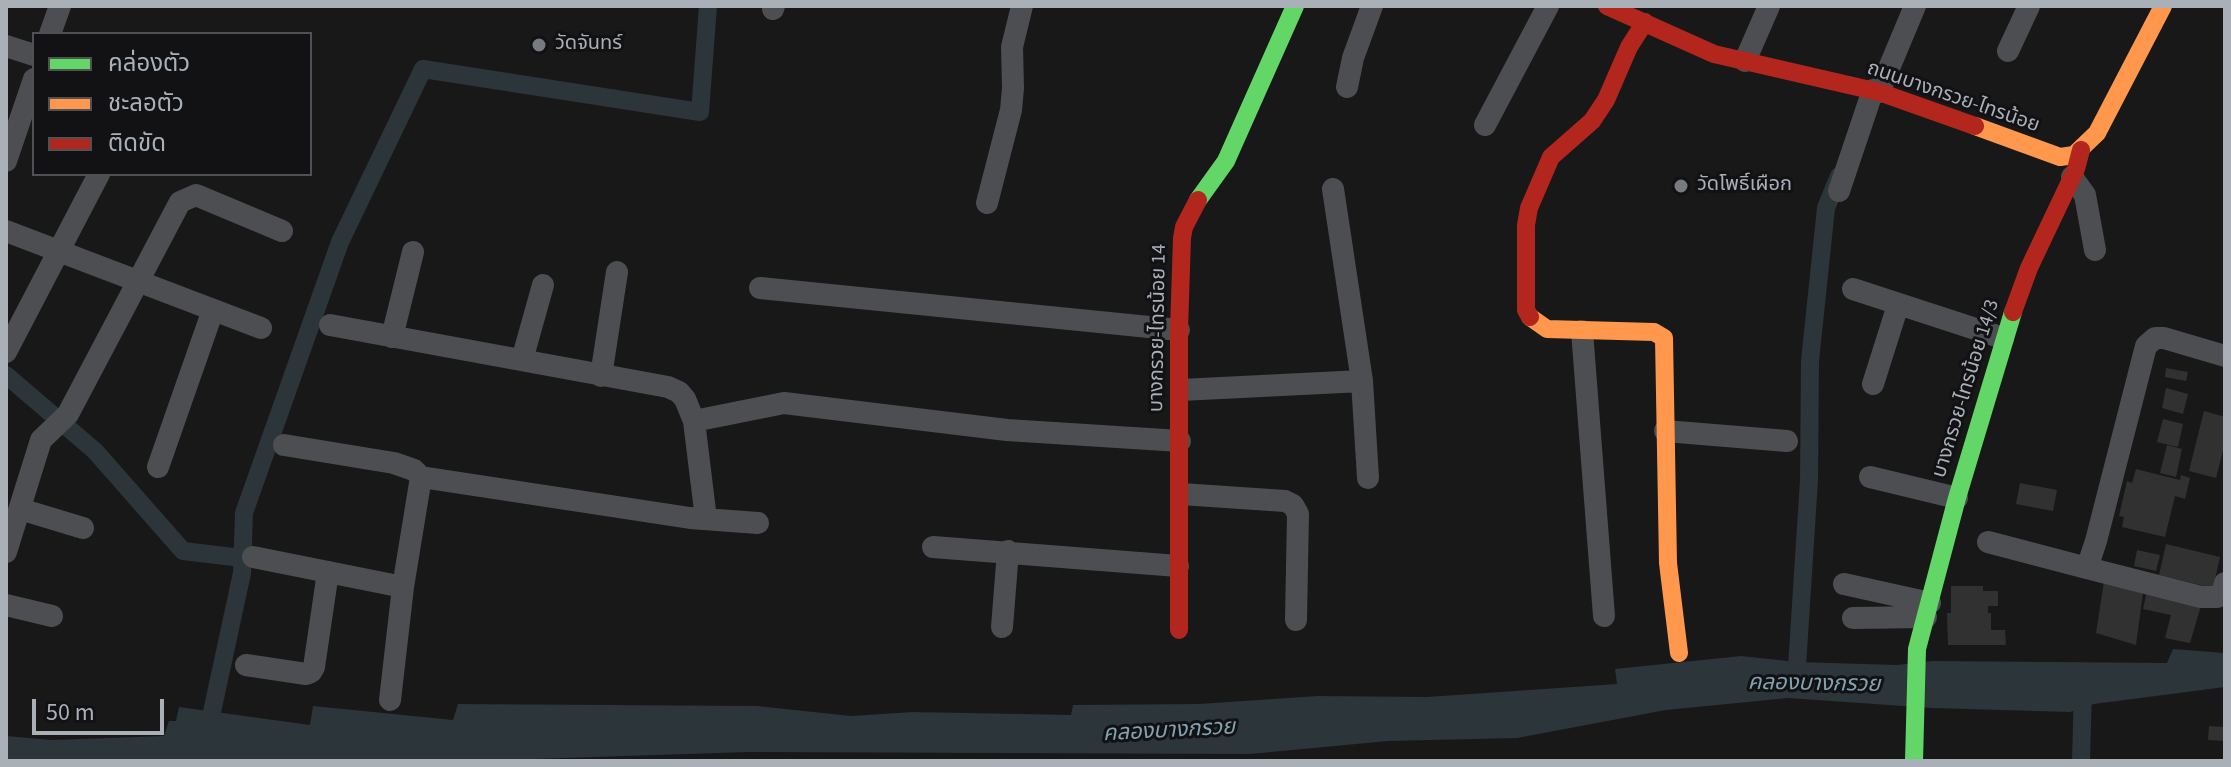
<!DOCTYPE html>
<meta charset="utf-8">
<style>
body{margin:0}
#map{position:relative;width:2231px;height:767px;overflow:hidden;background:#181818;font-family:"Source Sans 3","Noto Sans Thai",sans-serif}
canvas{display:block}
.frame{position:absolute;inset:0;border:8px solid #aab0b8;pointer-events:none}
.legend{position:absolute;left:32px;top:32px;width:280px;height:144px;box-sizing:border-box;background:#121214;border:2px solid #4f5156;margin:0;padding:10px 14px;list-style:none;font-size:24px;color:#aab0b8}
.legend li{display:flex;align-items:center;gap:16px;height:40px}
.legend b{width:40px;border:2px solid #4f5156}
.scale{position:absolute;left:32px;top:699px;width:132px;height:36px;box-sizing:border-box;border:4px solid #aab0b8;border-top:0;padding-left:10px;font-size:24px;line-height:28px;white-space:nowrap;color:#aab0b8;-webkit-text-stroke:6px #121214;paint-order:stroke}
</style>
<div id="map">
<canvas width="2231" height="767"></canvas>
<div class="frame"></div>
<ul class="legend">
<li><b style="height:10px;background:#63d668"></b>คล่องตัว</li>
<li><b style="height:10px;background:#ff974d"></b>ชะลอตัว</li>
<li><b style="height:10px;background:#b3261e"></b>ติดขัด</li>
</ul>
<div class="scale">50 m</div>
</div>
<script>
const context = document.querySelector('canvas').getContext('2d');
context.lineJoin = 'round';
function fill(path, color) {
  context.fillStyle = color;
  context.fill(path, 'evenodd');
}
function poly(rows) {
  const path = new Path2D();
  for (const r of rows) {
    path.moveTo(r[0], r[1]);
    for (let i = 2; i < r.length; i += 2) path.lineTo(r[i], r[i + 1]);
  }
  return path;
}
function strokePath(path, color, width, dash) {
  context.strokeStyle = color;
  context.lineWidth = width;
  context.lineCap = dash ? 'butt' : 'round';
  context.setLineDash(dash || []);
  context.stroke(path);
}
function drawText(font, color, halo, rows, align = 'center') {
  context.font = font + ' "Source Sans 3","Noto Sans Thai",sans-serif';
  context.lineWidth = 6;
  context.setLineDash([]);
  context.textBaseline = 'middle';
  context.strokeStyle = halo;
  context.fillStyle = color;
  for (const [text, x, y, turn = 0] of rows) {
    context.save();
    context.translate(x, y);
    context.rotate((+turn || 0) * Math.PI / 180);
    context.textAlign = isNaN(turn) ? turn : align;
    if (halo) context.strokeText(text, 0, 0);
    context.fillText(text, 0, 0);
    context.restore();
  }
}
fill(poly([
 [2173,649,2225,653,2225,687,2094,704,2070,712,1932,708,1788,698,1666,710,1517,738,1388,741,1250,754,749,752,471,761,6,761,6,736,52,740,164,736,169,721,176,721,179,707,310,725,313,706,453,720,458,704,757,706,851,716,913,712,1071,715,1073,705,1199,704,1318,696,1427,697,1617,684,1615,669,1741,656,1797,662,1897,665,1932,661,2167,663]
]), '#2c3539');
strokePath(poly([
 [6,375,95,451,183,551,242,558],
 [1796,682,1809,480,1810,361,1826,208,1839,176],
 [207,735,242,573,244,513,340,242,423,69,700,112,708,6],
 [2081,761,2083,688]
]), '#2c3539', 18);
fill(poly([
 [2166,368,2188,372,2186,381,2165,377],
 [2166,388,2188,394,2183,414,2162,408],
 [2204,411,2225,417,2225,443,2216,478,2189,471],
 [2163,419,2183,424,2178,447,2157,442],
 [2167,445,2182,449,2176,477,2160,473],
 [2136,469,2180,480,2181,475,2190,478,2185,499,2175,496,2165,537,2122,527,2124,517,2119,516,2127,481,2132,483],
 [2020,483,2057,490,2053,511,2016,504],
 [2166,544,2220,557,2213,588,2159,575],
 [2137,550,2160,555,2156,571,2134,566],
 [2105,575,2144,585,2136,645,2096,633],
 [1951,586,1983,586,1983,591,1998,591,1998,606,1988,606,1988,613,1991,613,1991,630,2005,630,2006,645,1948,645,1947,613,1951,613],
 [2148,586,2203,599,2190,643,2165,638,2171,615,2143,609],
 [2209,726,2225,727,2225,741,2208,740]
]), '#313132');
strokePath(poly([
 [773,9,774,6],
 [50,34,60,6],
 [6,46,34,55],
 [2008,51,2029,6],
 [1745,61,1769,6],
 [1347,87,1353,58,1372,6],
 [1879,92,1915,6],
 [1485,125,1548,6],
 [6,161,34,79],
 [2072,177,2085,195,2095,250],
 [1333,189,1362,381,1368,478],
 [1839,191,1873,90],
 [987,203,1011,110,1013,88,1012,47,1022,6],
 [6,231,261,328],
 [760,288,1179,330],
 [1853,289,2003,338],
 [330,325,668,387,679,392,685,399,694,421,706,519],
 [1582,331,1604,616],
 [392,337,413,252],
 [6,352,99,174],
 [522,360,543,285],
 [601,376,617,272],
 [1873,384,1898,305],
 [1181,390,1362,381],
 [694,421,784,403,1007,430,1180,441],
 [1665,431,1787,441],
 [284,445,394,463,414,470,421,477,690,518,758,523],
 [158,467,213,310],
 [1870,477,1957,498],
 [1181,494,1285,501,1293,505,1298,514,1296,620],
 [20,509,83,528],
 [1988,542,2087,568,2096,541,2146,346,2155,338,2164,338,2225,356],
 [933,547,1178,566],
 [6,552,41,440,68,414,180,202,196,195,282,231],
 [253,557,403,587],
 [2087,568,2201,597,2217,597,2223,591,2225,583],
 [1844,584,1930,603],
 [6,605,52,616],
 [1853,618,1926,617],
 [1002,627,1008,551],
 [246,665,306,674,311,672,314,667,328,572],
 [390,700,403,587,421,477]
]), '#4c4e51', 22);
strokePath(poly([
 [1198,200,1226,161,1295,6],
 [1914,761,1917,649,1957,498,2013,312]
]), '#63d668', 18);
strokePath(poly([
 [1975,126,2060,157,2074,155,2097,133,2163,6],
 [1530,317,1547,329,1654,332,1664,338,1668,563,1679,653]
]), '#ff974d', 18);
strokePath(poly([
 [1607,6,1714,54,1879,92,1975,126],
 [2013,312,2029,268,2076,169,2081,150],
 [1530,317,1526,310,1526,225,1529,208,1551,157,1592,121,1606,100,1629,47,1645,22],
 [1179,630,1179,330,1182,238,1184,227,1198,200]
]), '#b3261e', 18);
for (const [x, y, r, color] of [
 [539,45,8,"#777b80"],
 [1681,186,8,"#777b80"]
]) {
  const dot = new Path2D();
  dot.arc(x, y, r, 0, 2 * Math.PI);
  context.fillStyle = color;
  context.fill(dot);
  strokePath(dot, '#121214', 3);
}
drawText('20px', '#aab0b8', '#121214', [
 ["วัดจันทร์",555,45],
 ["วัดโพธิ์เผือก",1697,186]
], 'left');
drawText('20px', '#aab0b8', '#121214', [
 ["ถนนบางกรวย-ไทรน้อย",1953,98,19],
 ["บางกรวย-ไทรน้อย 14",1159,328,-89],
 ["บางกรวย-ไทรน้อย 14/3",1967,389,-73]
]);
drawText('italic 22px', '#83a2b1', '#121214', [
 ["คลองบางกรวย",1814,685,1],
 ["คลองบางกรวย",1169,732,-3]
]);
</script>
